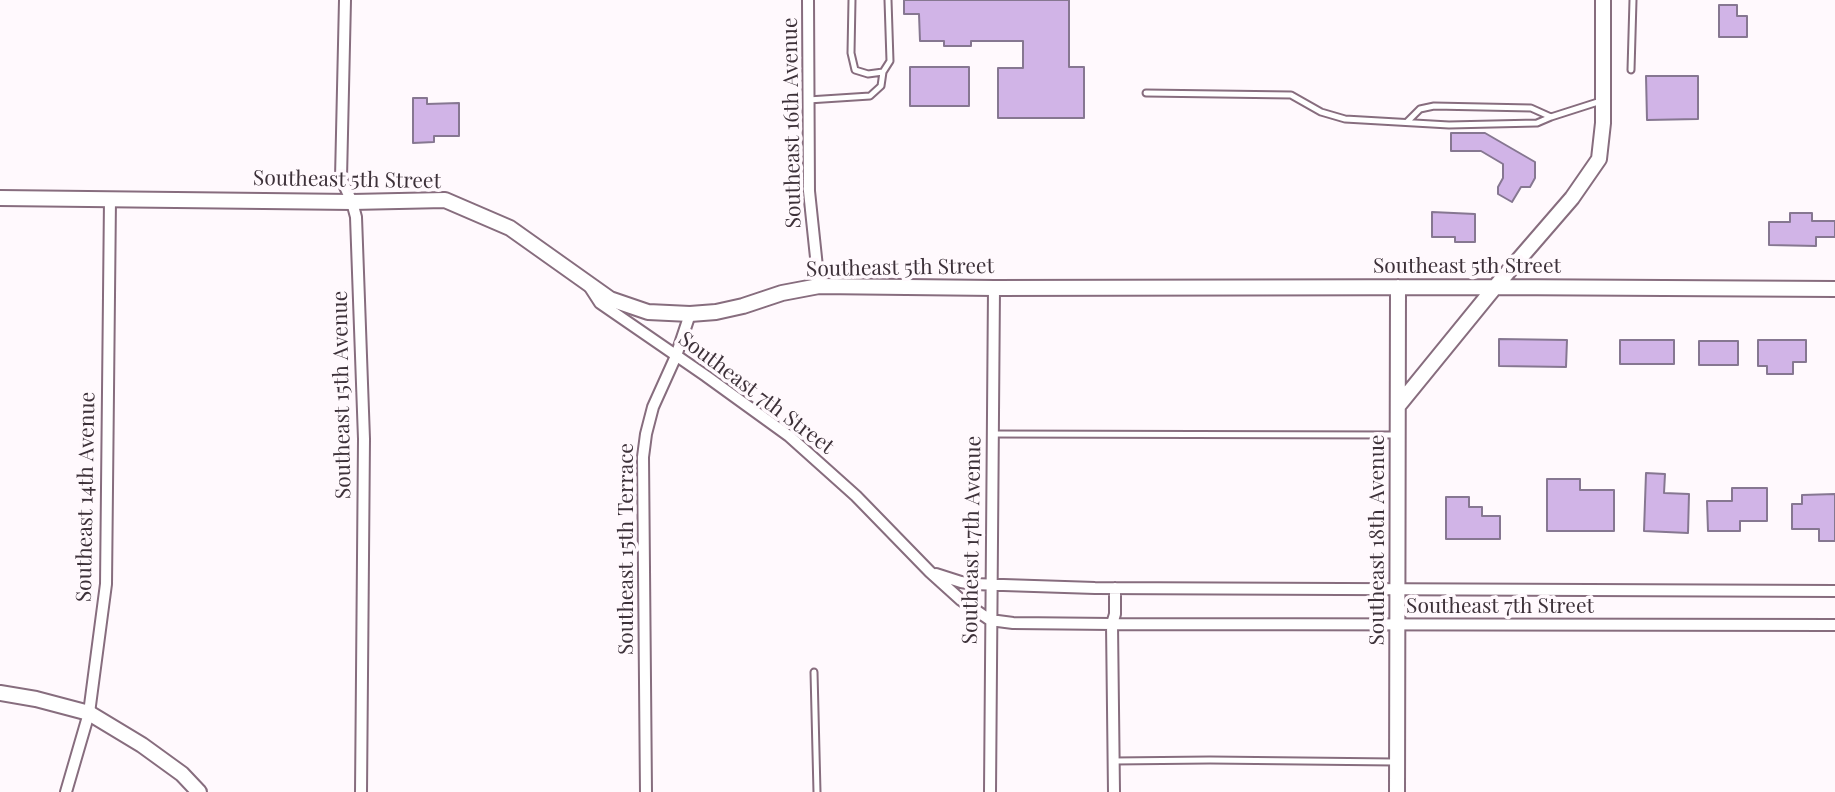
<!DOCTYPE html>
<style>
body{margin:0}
canvas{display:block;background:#fff9fd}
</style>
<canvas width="1835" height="792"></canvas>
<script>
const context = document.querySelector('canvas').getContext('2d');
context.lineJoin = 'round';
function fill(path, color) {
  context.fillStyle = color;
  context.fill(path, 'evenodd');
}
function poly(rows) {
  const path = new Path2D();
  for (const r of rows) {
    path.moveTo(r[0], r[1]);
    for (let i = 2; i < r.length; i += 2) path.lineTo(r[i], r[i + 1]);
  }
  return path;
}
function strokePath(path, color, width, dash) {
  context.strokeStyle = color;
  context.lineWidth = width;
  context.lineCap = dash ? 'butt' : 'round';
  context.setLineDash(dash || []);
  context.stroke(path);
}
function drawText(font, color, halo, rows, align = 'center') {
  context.font = font + ' "Playfair Display",serif';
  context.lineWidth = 7;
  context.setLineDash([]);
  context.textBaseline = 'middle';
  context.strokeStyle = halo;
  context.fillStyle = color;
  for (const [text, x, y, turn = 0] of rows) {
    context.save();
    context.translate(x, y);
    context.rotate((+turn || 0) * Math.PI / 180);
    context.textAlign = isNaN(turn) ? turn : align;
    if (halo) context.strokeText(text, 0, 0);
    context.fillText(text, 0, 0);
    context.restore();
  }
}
const building = poly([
 [904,0,1069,0,1069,67,1084,67,1084,118,998,118,998,68,1023,68,1023,41,971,41,971,46,944,46,944,41,920,41,919,14,904,14,904,0],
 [1719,5,1737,5,1737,16,1747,16,1747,37,1719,37,1719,5],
 [910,67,969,67,969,106,910,106,910,67],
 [1646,76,1698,76,1698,119,1647,120,1646,76],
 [413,98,427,98,427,104,459,103,459,136,434,136,434,142,413,143,413,98],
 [1451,133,1485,133,1535,162,1535,178,1530,187,1521,187,1512,202,1498,194,1498,187,1503,178,1503,164,1481,151,1451,151,1451,133],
 [1432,212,1475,214,1475,242,1455,242,1455,237,1432,237,1432,212],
 [1790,213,1812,213,1812,221,1835,221,1835,237,1816,237,1816,246,1769,245,1769,222,1790,222,1790,213],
 [1499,339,1567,340,1566,367,1499,366,1499,339],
 [1620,340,1674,340,1674,364,1620,364,1620,340],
 [1758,340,1806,340,1806,362,1793,362,1793,374,1767,374,1767,366,1758,366,1758,340],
 [1699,341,1738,341,1738,365,1699,365,1699,341],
 [1646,473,1665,474,1664,493,1689,494,1688,533,1644,531,1646,473],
 [1547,479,1580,479,1580,490,1614,490,1614,531,1547,531,1547,479],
 [1732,488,1767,488,1767,521,1740,521,1740,531,1708,531,1707,501,1732,501,1732,488],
 [1835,494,1835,541,1819,541,1819,529,1792,529,1792,504,1802,504,1802,495,1835,494],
 [1446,497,1469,497,1469,507,1482,507,1482,516,1500,516,1500,539,1446,539,1446,497]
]);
fill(building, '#d1b4e7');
strokePath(building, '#867791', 2);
const service = poly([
 [852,0,851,53,855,70,868,74,883,72,890,61,888,0],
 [1631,70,1633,0],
 [1146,93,1291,95,1321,112,1345,119,1449,125,1537,123,1551,117,1531,108,1434,106,1420,109,1407,122],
 [808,100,870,96,881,86,883,72],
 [1551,117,1601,101],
 [992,434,1395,435],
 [814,672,817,792],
 [1114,761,1210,760,1394,762]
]);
const minor = poly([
 [345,0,341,178,352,202,356,217,364,439,361,792],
 [808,0,809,191,819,286],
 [589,286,600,303,706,376,789,436,856,496,930,572,961,600,990,620,1013,623,1112,624,1835,625],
 [936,574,961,582,973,584,1095,588,1835,591],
 [66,792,89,713,106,584,110,199],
 [646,792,643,457,646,434,653,407,676,356,690,314],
 [990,792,994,288],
 [1114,792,1112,624,1115,614,1115,588]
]);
const tertiary = poly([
 [0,198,352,202,445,200,510,228,610,299,648,312,690,314,716,312,743,306,782,293,819,286,994,288,1495,287,1835,289],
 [1398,406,1495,287,1572,198,1599,159,1603,123,1603,0],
 [0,693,36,699,89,713,142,745,182,774,199,792],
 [1397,792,1398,287]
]);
strokePath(service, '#876d7e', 9);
strokePath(minor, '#876d7e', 14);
strokePath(tertiary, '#876d7e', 18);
strokePath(service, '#fff', 5);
strokePath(minor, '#fff', 10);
strokePath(tertiary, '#fff', 14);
drawText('21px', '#3d3139', '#fff9fd', [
 ["Southeast 16th Avenue",792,123,-91],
 ["Southeast 5th Street",347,180,1],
 ["Southeast 5th Street",1467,266],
 ["Southeast 5th Street",900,268,-1],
 ["Southeast 7th Street",756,393,37],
 ["Southeast 15th Avenue",342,395,-91],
 ["Southeast 14th Avenue",86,497,-89],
 ["Southeast 17th Avenue",972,540,-89],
 ["Southeast 18th Avenue",1377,540,-90],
 ["Southeast 15th Terrace",626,549,-90],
 ["Southeast 7th Street",1500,606]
]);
</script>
